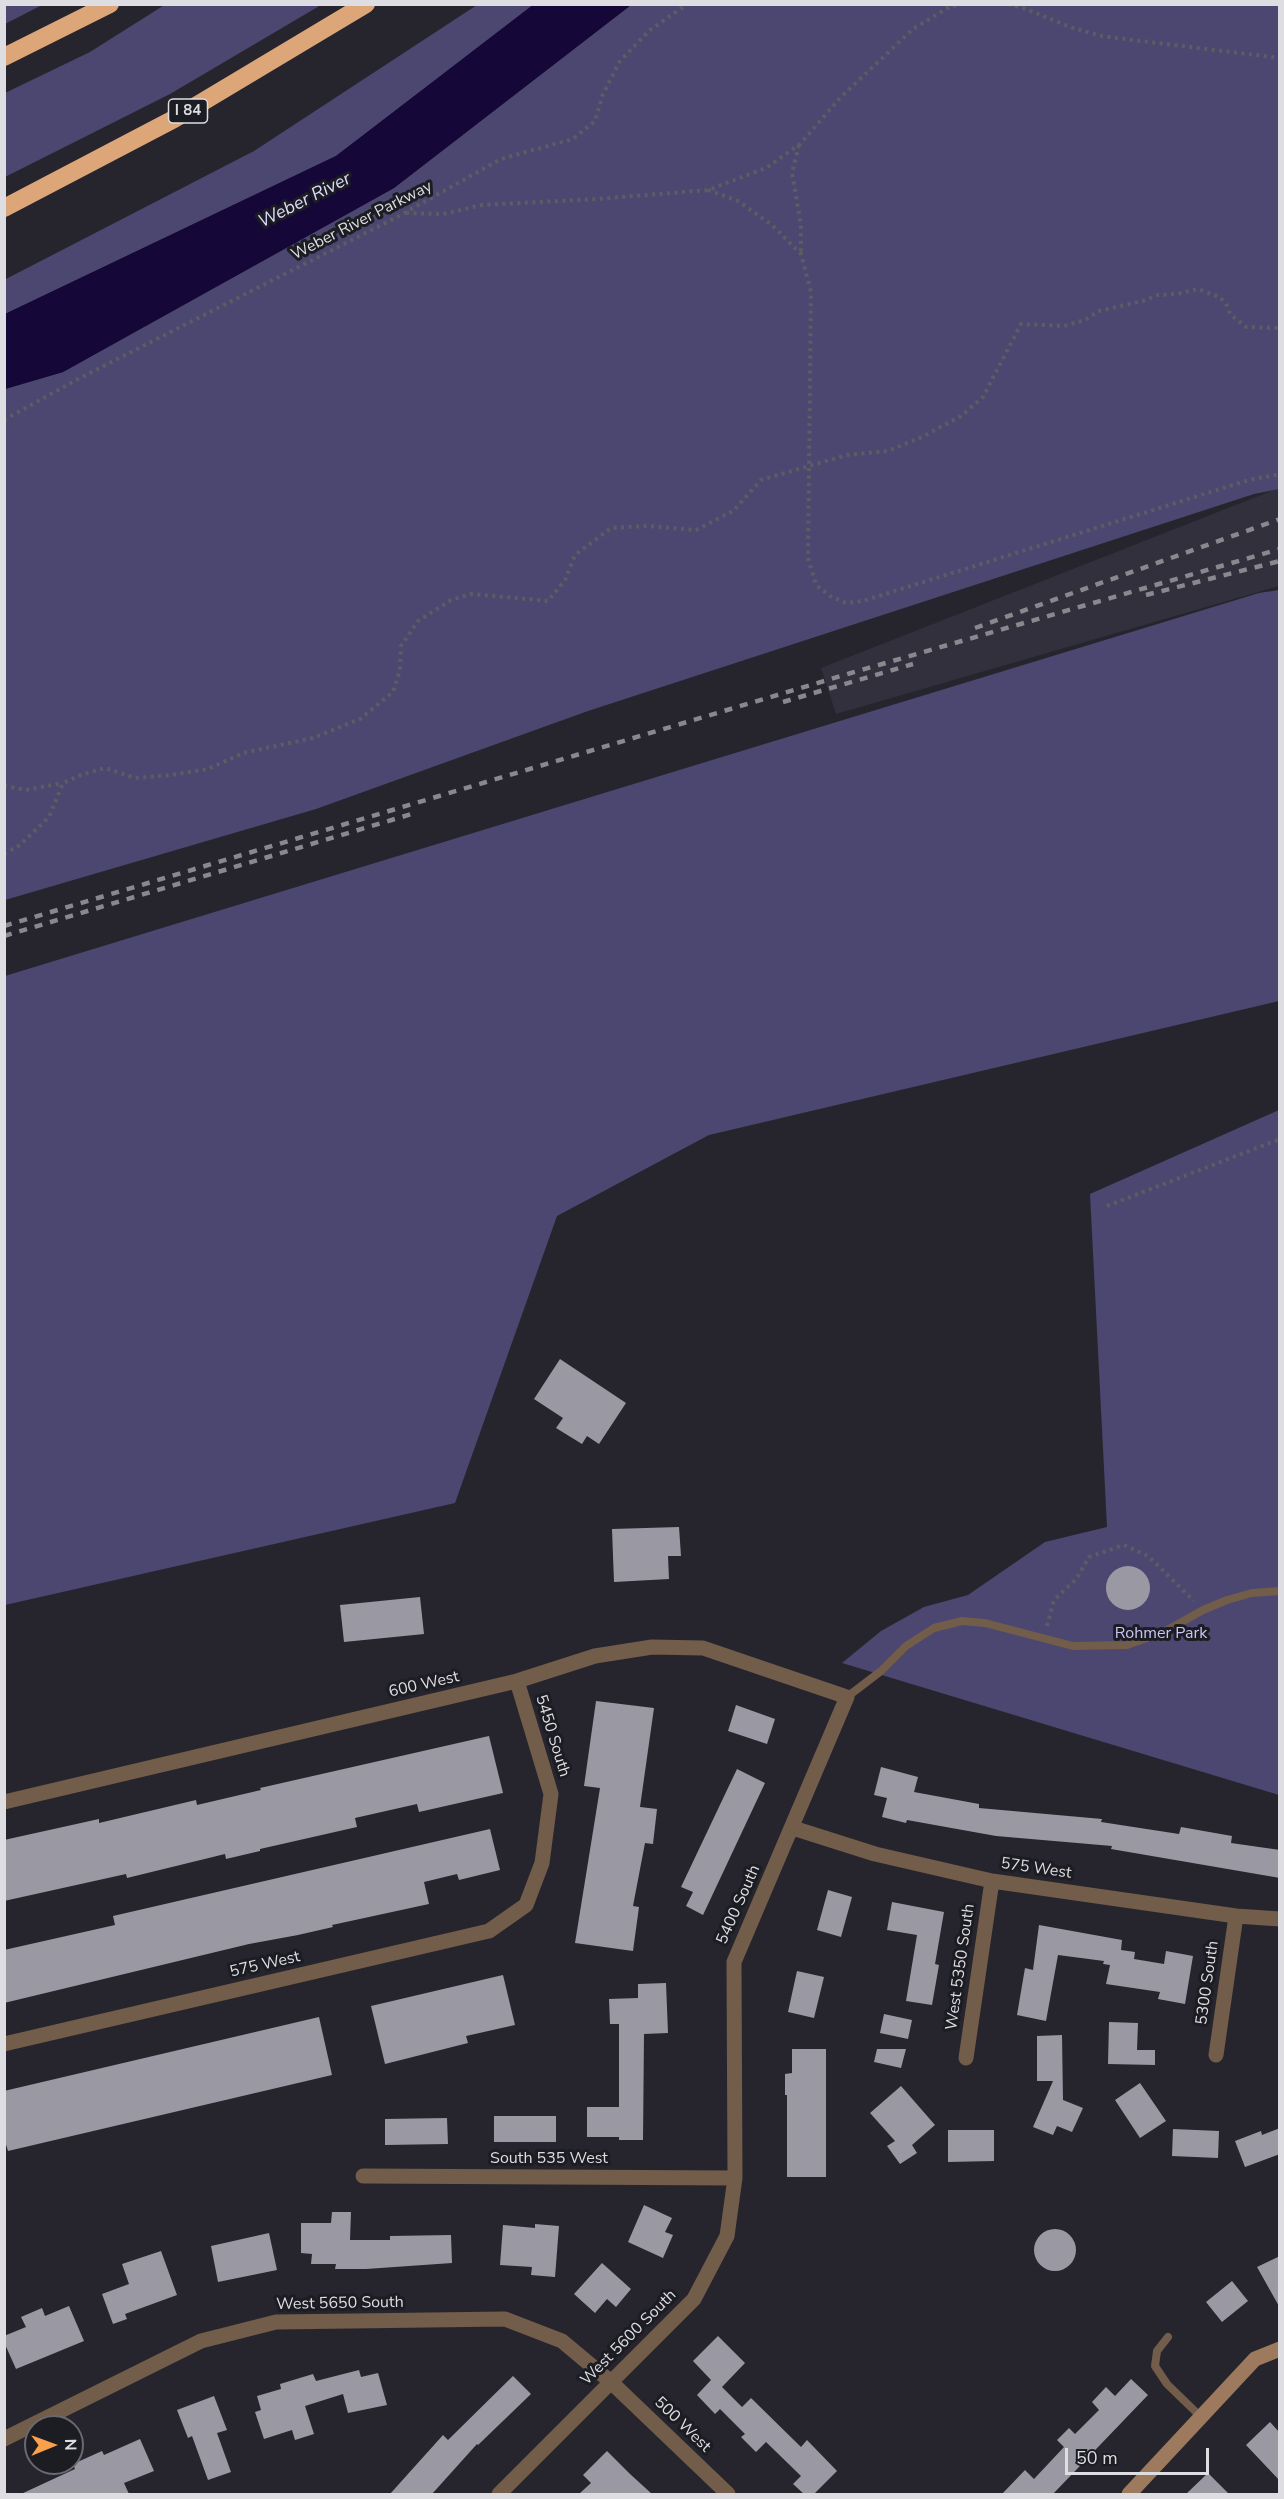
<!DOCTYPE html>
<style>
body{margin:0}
#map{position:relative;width:1284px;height:2499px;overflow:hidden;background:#26252d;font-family:"Nunito Sans",sans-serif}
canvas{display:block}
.frame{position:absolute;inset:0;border:6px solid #dddde2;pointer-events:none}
.north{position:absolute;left:24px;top:2415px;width:60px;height:60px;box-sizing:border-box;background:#1c1c23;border:2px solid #69696f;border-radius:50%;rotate:89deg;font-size:16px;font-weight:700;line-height:24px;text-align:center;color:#dddde2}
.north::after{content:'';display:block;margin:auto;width:21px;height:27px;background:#f9a04c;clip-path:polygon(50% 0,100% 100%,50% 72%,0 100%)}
.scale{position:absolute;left:1065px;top:2448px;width:144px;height:27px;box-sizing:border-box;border:3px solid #dddde2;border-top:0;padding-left:8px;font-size:18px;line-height:21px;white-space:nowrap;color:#dddde2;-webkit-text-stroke:4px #1c1c23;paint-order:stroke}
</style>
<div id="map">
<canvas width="1284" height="2499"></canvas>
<div class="frame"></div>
<div class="north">N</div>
<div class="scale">50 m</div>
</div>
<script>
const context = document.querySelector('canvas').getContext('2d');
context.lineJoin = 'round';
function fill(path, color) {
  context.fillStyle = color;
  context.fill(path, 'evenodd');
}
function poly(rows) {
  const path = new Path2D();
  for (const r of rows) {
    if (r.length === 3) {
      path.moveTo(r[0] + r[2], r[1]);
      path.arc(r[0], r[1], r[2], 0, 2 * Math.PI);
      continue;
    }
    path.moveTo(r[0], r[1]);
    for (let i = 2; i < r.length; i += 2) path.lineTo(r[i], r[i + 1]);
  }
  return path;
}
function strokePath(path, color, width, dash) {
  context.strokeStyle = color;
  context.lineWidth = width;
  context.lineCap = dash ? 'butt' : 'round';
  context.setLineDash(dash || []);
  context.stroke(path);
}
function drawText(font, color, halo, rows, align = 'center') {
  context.font = font + ' "Nunito Sans",sans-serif';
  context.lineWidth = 6;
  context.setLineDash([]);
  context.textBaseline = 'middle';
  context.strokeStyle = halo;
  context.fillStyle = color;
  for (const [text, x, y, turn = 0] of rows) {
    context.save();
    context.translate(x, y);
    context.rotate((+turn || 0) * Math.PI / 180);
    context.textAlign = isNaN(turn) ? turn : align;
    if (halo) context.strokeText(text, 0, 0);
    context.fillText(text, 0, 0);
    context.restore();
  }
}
fill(poly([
 [1279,488,1279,586,836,714,821,668]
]), '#31303c');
fill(poly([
 [5,4,42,4,42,5,5,24],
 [166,4,321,5,170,94,5,177,5,93,90,52],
 [477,5,534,5,336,156,5,314,4,280,254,151],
 [631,5,1279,5,1279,489,1254,494,588,711,316,809,5,900,5,389,63,372,394,188],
 [1279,590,1279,1001,709,1135,557,1216,455,1503,5,1605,5,976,1259,593],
 [1279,1110,1279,1795,842,1663,881,1631,924,1607,968,1595,1045,1542,1107,1527,1090,1194]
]), '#4c4771');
fill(poly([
 [534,4,631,5,394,188,63,372,5,389,5,314,336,156]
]), '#160739');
fill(poly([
 [560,1359,626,1403,599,1444,587,1436,582,1444,556,1428,563,1418,534,1399],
 [679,1527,681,1556,668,1556,669,1579,614,1582,612,1529],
 [1128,1588,22],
 [420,1597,424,1634,344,1642,340,1605],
 [596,1701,654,1708,640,1807,657,1809,653,1844,645,1843,633,1906,639,1907,633,1951,575,1943,600,1788,584,1786],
 [736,1705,775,1719,767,1744,728,1731],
 [489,1736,503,1793,419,1812,417,1804,355,1818,357,1827,260,1849,260,1851,226,1859,225,1854,127,1878,126,1874,4,1901,4,1840,99,1819,99,1823,196,1800,197,1805,261,1790,260,1788],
 [881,1767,918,1777,914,1792,979,1804,979,1808,1102,1819,1101,1822,1179,1834,1181,1827,1232,1836,1231,1843,1280,1850,1280,1878,1111,1849,1112,1846,996,1836,907,1820,906,1823,882,1817,887,1798,874,1795],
 [737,1769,765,1783,703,1915,686,1906,693,1892,681,1887],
 [490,1829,500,1870,459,1880,457,1874,424,1882,429,1904,332,1925,333,1927,298,1935,249,1944,4,2003,4,1950,115,1925,113,1916],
 [828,1890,852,1897,841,1937,817,1930],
 [892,1902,944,1912,935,1964,939,1965,932,2005,906,2001,917,1935,887,1930],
 [1039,1925,1122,1940,1121,1950,1135,1952,1134,1959,1164,1964,1166,1951,1193,1956,1185,2004,1158,1999,1160,1992,1106,1984,1110,1965,1103,1964,1104,1961,1058,1955,1046,2021,1017,2015,1025,1968,1033,1970],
 [797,1971,824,1977,814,2018,788,2012],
 [503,1975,515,2025,466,2036,468,2043,385,2064,371,2006],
 [666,1983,668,2033,644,2034,643,2140,619,2140,619,2137,587,2137,587,2107,619,2107,619,2024,610,2024,609,1999,638,1998,638,1984],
 [884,2014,912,2020,908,2039,880,2033],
 [319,2017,332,2075,8,2151,4,2138,4,2091],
 [1109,2022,1138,2023,1137,2050,1155,2050,1155,2065,1108,2064],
 [1062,2035,1063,2100,1083,2108,1072,2132,1057,2126,1053,2135,1033,2127,1053,2081,1037,2081,1037,2036],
 [792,2049,826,2049,826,2177,787,2177,787,2095,785,2095,785,2074,792,2073],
 [877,2049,906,2049,901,2068,874,2062],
 [1140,2083,1166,2121,1140,2138,1115,2100],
 [901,2086,935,2125,912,2145,917,2153,900,2164,887,2146,895,2141,870,2113],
 [494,2116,556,2116,556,2142,494,2142],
 [447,2118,448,2144,385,2145,385,2119],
 [1280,2128,1280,2154,1245,2167,1235,2141,1261,2131,1262,2135],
 [1173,2129,1219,2131,1218,2158,1172,2156],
 [948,2130,994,2130,994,2161,948,2162],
 [644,2205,672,2218,665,2232,673,2235,663,2258,628,2242],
 [332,2212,351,2212,350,2240,390,2240,390,2236,451,2235,452,2263,366,2269,335,2269,336,2264,311,2264,312,2254,301,2253,301,2223,331,2223],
 [535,2224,559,2226,555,2277,531,2275,532,2267,500,2265,503,2225,535,2228],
 [1055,2250,21],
 [269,2233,277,2270,218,2282,211,2246],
 [161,2251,177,2295,125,2314,127,2319,113,2324,102,2294,129,2284,122,2264],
 [1280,2256,1280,2308,1257,2267],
 [602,2263,631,2289,616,2307,607,2299,595,2313,574,2294],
 [1232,2281,1248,2301,1222,2322,1206,2302],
 [69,2306,84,2341,16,2369,4,2342,4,2336,26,2327,21,2317,42,2308,45,2316],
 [718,2336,745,2363,722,2387,742,2407,751,2398,801,2447,807,2440,837,2471,814,2494,804,2494,793,2484,801,2476,766,2442,756,2452,741,2437,745,2434,720,2409,715,2414,697,2395,711,2380,693,2361],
 [359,2370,361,2377,378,2373,387,2405,348,2413,343,2394,305,2406,314,2434,295,2440,292,2430,264,2439,255,2412,261,2410,257,2396,281,2389,280,2384,313,2374,316,2381],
 [513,2376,531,2394,478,2445,477,2444,432,2494,390,2494,443,2435,448,2440],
 [1131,2379,1148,2395,1053,2494,1002,2494,1025,2470,1034,2479,1064,2447,1057,2440,1069,2428,1075,2434,1099,2410,1092,2402,1106,2387,1115,2396],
 [214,2396,227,2430,217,2433,231,2472,208,2480,192,2436,188,2438,177,2410],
 [1270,2422,1280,2433,1280,2481,1246,2445],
 [140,2439,154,2471,124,2483,129,2494,21,2494,75,2469,73,2464,102,2451,104,2455],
 [607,2451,630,2474,652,2494,579,2494,591,2483,583,2475],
 [1208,2473,1229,2494,1186,2494]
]), '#9a99a3');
strokePath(poly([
 [1008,4,1026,9,1070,27,1101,36,1280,58],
 [799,145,792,173,801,225,801,252],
 [708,190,738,201,772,225,801,254,811,292,808,558,816,585,830,596,846,603,863,601,1249,480,1280,474],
 [406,213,443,214,482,205,597,199,708,190,766,168,800,144,841,97,913,29,949,7,962,4],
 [4,420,78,379,399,216,501,159,573,139,595,121,603,94,620,61,650,30,687,4],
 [4,786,26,790,62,783],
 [4,854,20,845,49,817,63,783,81,775,105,768,135,778,171,775,208,769,243,753,313,738,360,719,393,692,400,670,401,646,418,621,451,600,471,594,548,601,565,580,575,555,611,528,647,526,696,530,733,511,761,480,847,455,888,451,922,437,961,416,983,397,1021,324,1064,326,1085,320,1099,311,1143,301,1158,295,1177,294,1198,289,1219,297,1226,303,1230,314,1246,327,1280,328],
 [1107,1206,1280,1139],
 [1047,1626,1054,1600,1077,1578,1089,1557,1124,1545,1148,1556,1194,1601]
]), '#5d5c63', 4, [3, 4.5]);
strokePath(poly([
 [847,1697,881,1671,906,1646,934,1628,962,1621,985,1623,1073,1646,1127,1645,1164,1632,1203,1610,1227,1600,1252,1593,1280,1591],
 [1168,2337,1157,2351,1155,2366,1167,2384,1201,2417]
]), '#725c4a', 8);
strokePath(poly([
 [4,1802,517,1681,595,1656,652,1647,703,1648,847,1697,734,1962,735,2178,727,2236,694,2299,499,2494],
 [793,1828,875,1854,992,1881,1236,1916,1280,1919],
 [4,2044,489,1931,526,1905,542,1863,551,1794,517,1681],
 [1216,2055,1236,1916],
 [966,2058,992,1881],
 [363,2176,735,2178],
 [4,2439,201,2341,276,2322,505,2319,562,2341,611,2382,728,2494]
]), '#725c4a', 15);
strokePath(poly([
 [1129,2494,1255,2359,1280,2349]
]), '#9d7a5d', 15);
strokePath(poly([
 [4,57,110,4],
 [4,208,174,119,366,4]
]), '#dda678', 18);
strokePath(poly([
 [1146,595,1280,561],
 [975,628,1280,519],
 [783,702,913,664],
 [4,926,851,673,1280,549],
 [4,936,415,813]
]), '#88888e', 4.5, [8, 8]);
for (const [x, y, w] of [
 [188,111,39]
]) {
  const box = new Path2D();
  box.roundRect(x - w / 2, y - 12, w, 24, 4.5);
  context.fillStyle = '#1c1c23';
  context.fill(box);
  strokePath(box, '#dddde2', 1.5);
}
drawText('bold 15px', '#dddde2', null, [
 ["I 84",188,111]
]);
drawText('16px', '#dddde2', '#1c1c23', [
 ["Weber River Parkway",362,221,-27],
 ["600 West",424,1685,-13],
 ["5450 South",552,1736,73],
 ["575 West",1036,1869,8],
 ["5400 South",739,1905,-66],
 ["575 West",265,1965,-13],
 ["West 5350 South",961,1967,-82],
 ["5300 South",1208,1983,-82],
 ["South 535 West",549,2159],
 ["West 5650 South",340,2304,-1],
 ["West 5600 South",629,2338,-45],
 ["500 West",682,2425,44]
]);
drawText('16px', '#cac5f8', '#1c1c23', [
 ["Rohmer Park",1161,1634]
]);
drawText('italic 18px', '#dfdcff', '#1c1c23', [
 ["Weber River",305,201,-27]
]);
</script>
